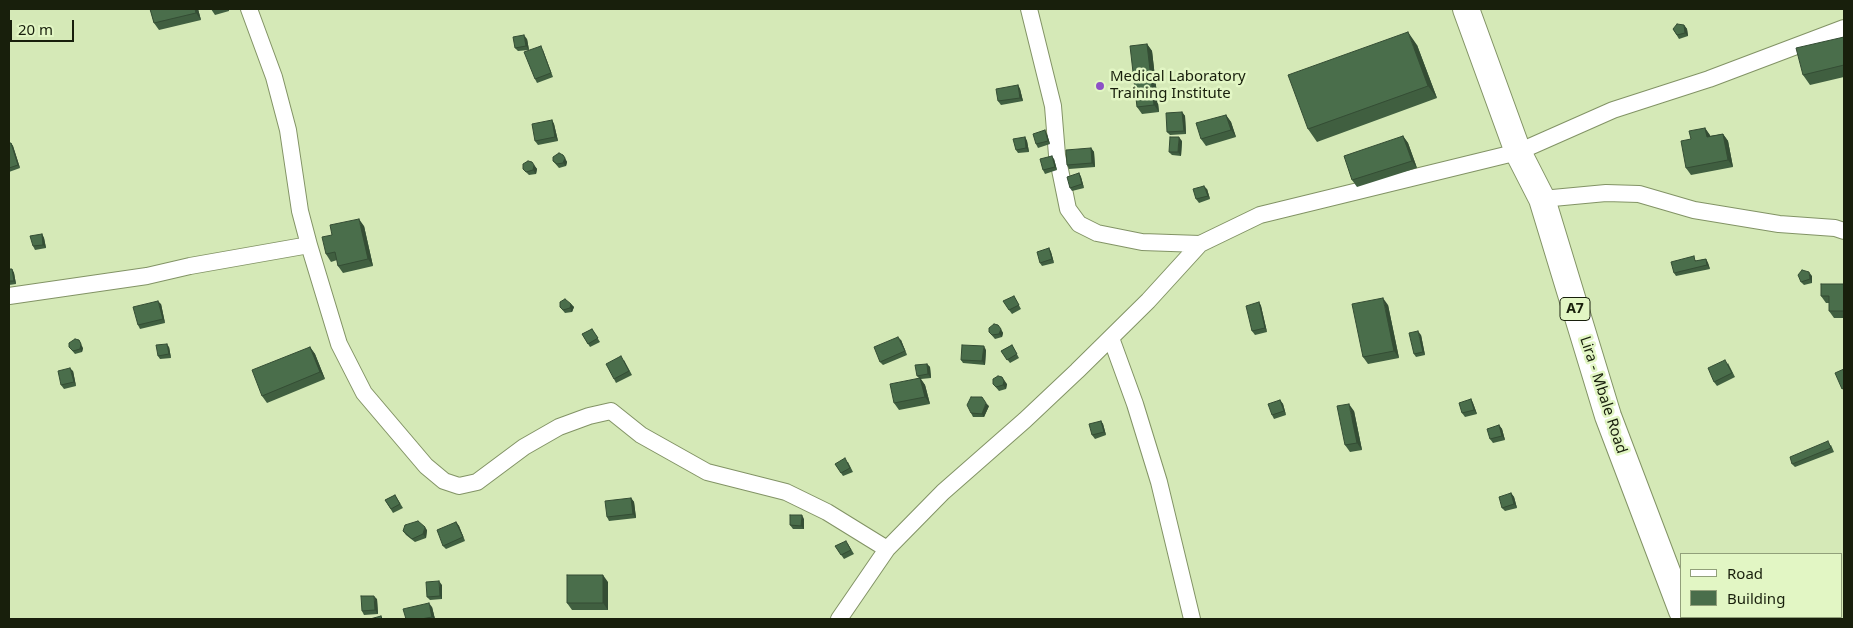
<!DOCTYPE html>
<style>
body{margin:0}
#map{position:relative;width:1853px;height:628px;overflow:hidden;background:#d5e9b7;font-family:"Noto Sans",sans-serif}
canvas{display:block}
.frame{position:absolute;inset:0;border:10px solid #181f0c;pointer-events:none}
.legend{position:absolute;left:1680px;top:553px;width:162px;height:65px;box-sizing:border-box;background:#e2f6c4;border:1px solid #91a07a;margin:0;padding:6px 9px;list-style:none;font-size:15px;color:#181f0c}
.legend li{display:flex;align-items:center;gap:10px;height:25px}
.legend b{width:25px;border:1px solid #91a07a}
.scale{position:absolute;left:10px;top:20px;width:64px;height:22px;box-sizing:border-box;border:2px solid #181f0c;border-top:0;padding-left:6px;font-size:15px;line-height:18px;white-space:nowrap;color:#181f0c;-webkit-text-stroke:4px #e2f6c4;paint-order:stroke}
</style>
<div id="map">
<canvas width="1853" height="628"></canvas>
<div class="frame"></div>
<ul class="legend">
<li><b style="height:6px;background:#fff"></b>Road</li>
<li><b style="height:14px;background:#4a6e4b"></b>Building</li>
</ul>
<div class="scale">20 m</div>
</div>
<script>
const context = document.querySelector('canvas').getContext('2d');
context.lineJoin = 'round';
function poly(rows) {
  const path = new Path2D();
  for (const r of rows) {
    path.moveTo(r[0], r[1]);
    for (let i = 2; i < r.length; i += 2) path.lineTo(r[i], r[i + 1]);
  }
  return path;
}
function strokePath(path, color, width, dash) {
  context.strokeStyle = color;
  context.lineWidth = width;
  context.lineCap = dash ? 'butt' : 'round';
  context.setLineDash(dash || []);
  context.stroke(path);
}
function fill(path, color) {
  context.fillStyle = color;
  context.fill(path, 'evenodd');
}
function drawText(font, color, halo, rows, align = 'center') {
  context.font = font + ' "Noto Sans",sans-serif';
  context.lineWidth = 5;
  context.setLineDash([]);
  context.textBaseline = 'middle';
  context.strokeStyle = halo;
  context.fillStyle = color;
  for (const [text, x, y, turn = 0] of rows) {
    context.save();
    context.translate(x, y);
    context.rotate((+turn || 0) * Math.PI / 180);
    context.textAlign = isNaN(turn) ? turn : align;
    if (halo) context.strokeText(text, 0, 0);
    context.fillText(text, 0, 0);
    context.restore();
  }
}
const street = poly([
 [249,9,274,77,288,130,300,211,309,245],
 [1029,9,1053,106,1057,155,1068,209,1079,224,1097,233,1142,242,1200,244],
 [1542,199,1606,193,1639,194,1694,210,1779,224,1835,228,1844,231],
 [9,296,147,276,190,266,309,245,339,344,364,393,426,466,444,481,459,486,477,482,524,447,559,427,589,416,611,411,641,435,707,472,786,492,827,512,887,549],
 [1111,338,1135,404,1159,482,1192,619],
 [839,619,887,549,943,492,1025,420,1077,371,1148,301,1200,244,1260,215,1518,152,1613,110,1709,79,1844,28]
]);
const primary = poly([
 [1466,9,1518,152,1542,199,1608,416,1682,611]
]);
strokePath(street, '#829365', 18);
strokePath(primary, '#829365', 28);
strokePath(street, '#fff', 16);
strokePath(primary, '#fff', 26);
fill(poly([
 [150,9,198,9,201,20,159,30,154,23],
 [211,9,229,9,229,11,215,15],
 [1684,25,1687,29,1688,36,1679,39,1673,29],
 [1844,37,1844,77,1810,85,1803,75],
 [527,39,529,50,518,51,515,48],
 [1147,44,1152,51,1159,112,1142,114,1137,107],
 [1417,45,1437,98,1317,142,1308,129],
 [543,50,553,77,537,83,535,79],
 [1018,85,1020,89,1023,101,1001,105,998,101],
 [1182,112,1185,116,1186,134,1170,135,1167,132],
 [1226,115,1231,122,1236,137,1206,146,1201,139],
 [552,120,554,124,558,141,538,145,535,141],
 [1705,128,1710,136,1723,134,1728,141,1733,167,1691,175,1686,168,1691,139],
 [1047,134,1050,144,1038,148,1036,144],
 [1403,136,1408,143,1417,168,1357,187,1352,180],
 [1025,137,1027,141,1029,152,1018,153,1016,150],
 [1182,141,1181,156,1172,155,1169,152],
 [9,143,11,143,13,146,20,168,9,172],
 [1091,148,1094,152,1095,167,1069,169,1067,165],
 [563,155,567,162,566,166,559,168,553,161],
 [1054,159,1057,170,1045,174,1043,170],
 [534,165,537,169,536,174,529,175,523,169],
 [1079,173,1081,177,1084,188,1072,191,1070,188],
 [1207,189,1210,199,1199,203,1196,199],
 [364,226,373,266,343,273,338,266,337,260,331,262,326,254,332,235],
 [42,234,44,238,46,248,35,250,33,246],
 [1049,248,1051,252,1054,263,1042,266,1040,263],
 [1706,259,1708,263,1710,269,1676,276,1674,273,1696,260,1696,261],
 [9,269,12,269,14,273,16,284,9,285],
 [1812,276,1812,283,1804,285,1801,282],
 [1844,284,1844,318,1834,318,1829,311,1829,303,1826,303,1821,296],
 [1014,296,1021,309,1012,314,1009,310],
 [1259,302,1261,306,1267,332,1255,335,1252,331],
 [161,304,165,323,140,329,138,325],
 [571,304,574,307,572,312,565,313,560,307],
 [1388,305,1399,358,1368,364,1363,357],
 [998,325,1003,333,1002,337,995,339,989,332],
 [592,329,600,342,590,347,582,334],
 [1421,335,1425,355,1416,357,1414,354],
 [901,340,907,355,883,365,880,362],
 [1012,345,1019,358,1010,363,1001,351],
 [69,347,83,348,82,352,75,354],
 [169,347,171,358,160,359,158,356],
 [310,347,315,354,325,379,267,403,262,396],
 [986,350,985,365,963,363,961,360],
 [624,360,632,375,616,383,614,379],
 [1728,363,1735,377,1717,386,1714,382],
 [927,364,930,367,931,378,921,379,925,385,930,404,899,410,894,403,919,378,917,376],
 [73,371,76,386,64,389,61,385],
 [993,384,1007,384,1006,389,999,391],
 [1471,399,1473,403,1477,414,1465,417,1462,413],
 [1280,400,1283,404,1286,415,1274,419,1272,415],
 [989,406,984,417,973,417,971,413],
 [1354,411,1362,450,1350,452,1345,445],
 [1101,421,1103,424,1106,435,1095,439,1092,435],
 [1499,425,1502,429,1505,440,1493,443,1490,439],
 [1831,445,1834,452,1795,467,1792,464],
 [848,462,853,472,843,476,835,464],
 [1511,493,1514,497,1517,508,1505,511,1502,508],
 [395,495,403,508,393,513,385,500],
 [631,498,634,502,636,518,609,521,607,517],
 [804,519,804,529,793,529,790,525],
 [456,522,459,526,465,541,446,549,443,546],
 [427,530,426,538,415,542,406,535,403,531],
 [848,544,854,554,844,559,835,546],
 [608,582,608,610,572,610,567,603],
 [442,585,442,599,430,600,427,597],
 [377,599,378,614,364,615,362,611],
 [432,607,435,619,406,619]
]), '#405f40');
fill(poly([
 [195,9,198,9,201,20,196,13],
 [1684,25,1687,29,1688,36,1685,33],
 [1408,32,1417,45,1437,98,1428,86],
 [524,35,527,39,529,50,526,46],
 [1147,44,1152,51,1159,112,1154,105],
 [1018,85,1020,89,1023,101,1020,98],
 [1182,112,1185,116,1186,134,1184,131],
 [1226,115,1231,122,1236,137,1231,130],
 [552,120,554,124,558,141,555,137],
 [1705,128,1710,135,1712,144,1707,137],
 [1045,130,1047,134,1050,144,1048,141],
 [1723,134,1728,141,1733,167,1728,160],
 [1403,136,1408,143,1417,168,1412,161],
 [1025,137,1027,141,1029,152,1026,148],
 [1179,137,1182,141,1181,156,1178,152],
 [11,143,13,146,20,168,18,165],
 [1091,148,1094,152,1095,167,1092,163],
 [1052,156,1054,159,1057,170,1055,167],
 [565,158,567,162,566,166,563,163],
 [534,165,537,169,536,174,533,170],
 [1079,173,1081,177,1084,188,1082,184],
 [1204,186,1207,189,1210,199,1208,196],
 [359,219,364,226,373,266,368,259],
 [42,234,44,238,46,248,43,245],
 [1049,248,1051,252,1054,263,1052,259],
 [1706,259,1708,263,1710,269,1707,265],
 [12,269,14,273,16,284,14,281],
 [1809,272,1812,276,1812,283,1810,279],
 [1383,298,1388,305,1399,358,1394,351],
 [158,301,161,304,165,323,163,319],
 [1259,302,1261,306,1267,332,1265,328],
 [571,304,574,307,572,312,570,308],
 [1001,329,1003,333,1002,337,999,334],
 [1418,331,1421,335,1425,355,1423,352],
 [898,337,901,340,907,355],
 [79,340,83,348,82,352,80,349],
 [167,344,169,347,171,358,169,354],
 [984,346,986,350,985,365,982,361],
 [310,347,315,354,325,379,320,372],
 [927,364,930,367,931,378,928,374],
 [70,368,73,371,76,386,74,382],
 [1002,377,1007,384,1006,389,1003,385],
 [920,378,925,385,930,404,925,397],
 [1471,399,1473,403,1477,414,1474,410],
 [1280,400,1283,404,1286,415,1284,411],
 [986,403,989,406,984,417,982,414],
 [1349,404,1354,411,1362,450,1357,443],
 [1101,421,1103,424,1106,435,1104,432],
 [1499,425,1502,429,1505,440,1502,436],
 [1511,493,1514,497,1517,508,1514,504],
 [631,498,634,502,636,518,633,514],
 [802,515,804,519,804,529,801,526],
 [456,522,459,526,465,541,463,537],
 [425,527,427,530,426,538,423,534],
 [603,575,608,582,608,610,603,603],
 [439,581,442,585,442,599,440,596],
 [374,596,377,599,378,614,375,610],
 [429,603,432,607,435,619,432,617]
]), '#344d34');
const building = poly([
 [150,9,195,9,196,13,154,23,150,9],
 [1677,24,1684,25,1685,33,1677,35,1673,29,1677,24],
 [1408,32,1428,86,1308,129,1288,75,1408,32],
 [524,35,526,46,515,48,513,37,524,35],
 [1844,37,1844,68,1844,65,1803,75,1796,48,1844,37],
 [1147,44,1154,105,1137,107,1130,46,1147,44],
 [541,46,551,73,535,79,524,52,541,46],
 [1018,85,1020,98,998,101,996,89,1018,85],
 [1182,112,1184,131,1167,132,1166,113,1182,112],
 [1226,115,1231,130,1201,139,1196,123,1226,115],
 [552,120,555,137,535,141,532,124,552,120],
 [1705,128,1707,137,1723,134,1728,160,1686,168,1681,141,1691,139,1689,131,1705,128],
 [1045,130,1048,141,1036,144,1033,134,1045,130],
 [1403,136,1412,161,1352,180,1344,156,1403,136],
 [1025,137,1026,148,1016,150,1013,139,1025,137],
 [1170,137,1179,137,1178,152,1169,152,1170,137],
 [9,143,11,143,18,165,9,168,9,143],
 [1091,148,1092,163,1067,165,1066,150,1091,148],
 [559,153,563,155,565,158,563,163,557,164,553,161,553,157,559,153],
 [1052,156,1055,167,1043,170,1040,159,1052,156],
 [528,161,532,162,534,165,533,170,526,172,523,169,523,164,528,161],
 [1079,173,1082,184,1070,188,1067,177,1079,173],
 [1204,186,1208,196,1196,199,1193,189,1204,186],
 [359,219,368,259,338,266,335,252,326,254,322,237,332,235,330,225,359,219],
 [42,234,43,245,33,246,30,236,42,234],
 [1049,248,1052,259,1040,263,1037,252,1049,248],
 [1694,256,1695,261,1706,259,1707,265,1674,273,1671,262,1694,256],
 [9,269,12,269,14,281,9,281,9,269],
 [1802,270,1809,272,1810,279,1801,282,1798,275,1802,270],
 [1821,284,1844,284,1844,311,1829,311,1829,296,1821,296,1821,284],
 [1014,296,1019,305,1009,310,1003,301,1014,296],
 [1383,298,1394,351,1363,357,1352,304,1383,298],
 [565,299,571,304,570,308,563,310,560,307,560,302,565,299],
 [158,301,163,319,138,325,133,307,158,301],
 [1259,302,1265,328,1252,331,1246,306,1259,302],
 [994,324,998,325,1001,329,999,334,992,335,989,332,989,328,994,324],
 [592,329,598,338,588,344,582,334,592,329],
 [1418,331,1423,352,1414,354,1409,333,1418,331],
 [898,337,905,351,880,362,874,347,898,337],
 [75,339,79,340,81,344,80,349,73,351,69,347,69,343,75,339],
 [167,344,169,354,158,356,156,345,167,344],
 [962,345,984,346,982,361,961,360,962,345],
 [1012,345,1017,354,1007,360,1001,351,1012,345],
 [310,347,320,372,262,396,252,370,310,347],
 [621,356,629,371,614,379,606,364,621,356],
 [1725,360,1732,373,1714,382,1708,368,1725,360],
 [927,364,928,374,917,376,915,365,927,364],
 [70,368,74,382,61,385,58,371,70,368],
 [1844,369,1844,388,1842,389,1835,373,1844,369],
 [998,376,1002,377,1004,381,1003,385,996,387,993,384,993,379,998,376],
 [920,378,925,397,894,403,890,384,920,378],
 [971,397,982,397,986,403,982,414,971,413,967,405,971,397],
 [1471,399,1474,410,1462,413,1459,403,1471,399],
 [1280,400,1284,411,1272,415,1268,404,1280,400],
 [1349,404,1357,443,1345,445,1337,406,1349,404],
 [1101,421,1104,432,1092,435,1089,424,1101,421],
 [1499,425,1502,436,1490,439,1487,429,1499,425],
 [1828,441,1831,448,1792,464,1790,457,1828,441],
 [845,458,850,468,841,473,835,464,845,458],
 [1511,493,1514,504,1502,508,1499,497,1511,493],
 [395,495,400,504,391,509,385,500,395,495],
 [631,498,633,514,607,517,605,501,631,498],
 [790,515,802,515,801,526,790,525,790,515],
 [418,521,425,527,423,534,412,539,403,531,405,525,418,521],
 [456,522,463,537,443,546,437,530,456,522],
 [846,541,851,550,841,555,835,546,846,541],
 [567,575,603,575,603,603,567,603,567,575],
 [439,581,440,596,427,597,426,582,439,581],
 [361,596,374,596,375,610,362,611,361,596],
 [429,603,432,617,421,619,406,619,403,609,429,603],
 [381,616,382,619,370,619,381,616]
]);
fill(building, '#4a6e4b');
strokePath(building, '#344d34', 1);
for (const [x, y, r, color] of [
 [1100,86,5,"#8d50c6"]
]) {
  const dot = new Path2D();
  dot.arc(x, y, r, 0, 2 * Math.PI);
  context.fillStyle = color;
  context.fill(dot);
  strokePath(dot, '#e2f6c4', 2);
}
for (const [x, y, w] of [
 [1575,309,30]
]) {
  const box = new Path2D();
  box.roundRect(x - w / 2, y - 11.5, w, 23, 4);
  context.fillStyle = '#e2f6c4';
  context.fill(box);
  strokePath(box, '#181f0c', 1);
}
drawText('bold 14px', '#181f0c', null, [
 ["A7",1575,309]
]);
drawText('15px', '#181f0c', '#e2f6c4', [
 ["Medical Laboratory",1110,77],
 ["Training Institute",1110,94]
], 'left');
drawText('15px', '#181f0c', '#e2f6c4', [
 ["Lira - Mbale Road",1603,395,72]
]);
</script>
